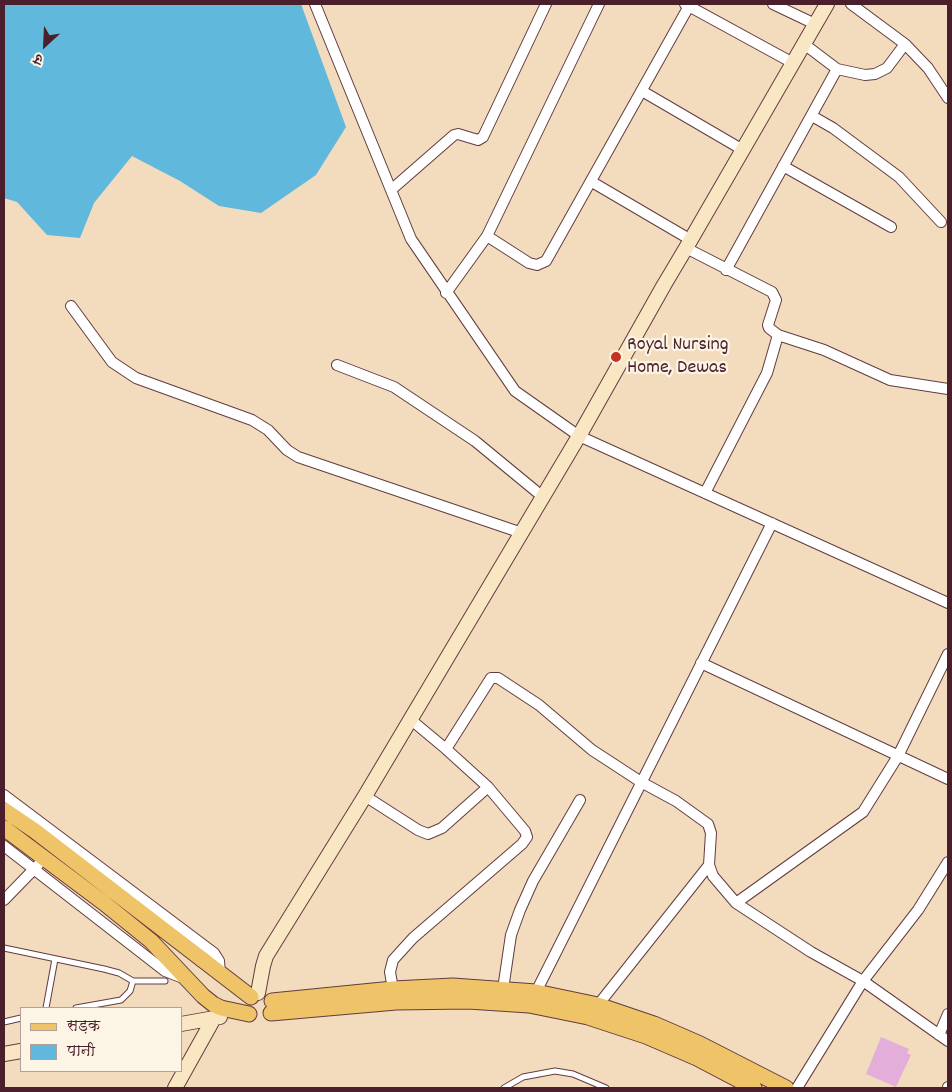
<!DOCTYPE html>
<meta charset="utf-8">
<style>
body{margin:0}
#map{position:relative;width:952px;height:1092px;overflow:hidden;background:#f3dcbd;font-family:Dekko,"Playpen Sans Deva",sans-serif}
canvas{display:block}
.frame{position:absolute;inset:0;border:5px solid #4a1f2b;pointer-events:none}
.legend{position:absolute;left:20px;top:1007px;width:162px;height:65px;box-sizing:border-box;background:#fcf5e5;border:1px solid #b59f9b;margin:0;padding:6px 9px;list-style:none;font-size:15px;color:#4a1f2b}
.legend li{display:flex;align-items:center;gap:10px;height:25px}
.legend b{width:25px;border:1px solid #b59f9b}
.north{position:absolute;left:20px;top:20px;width:50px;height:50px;-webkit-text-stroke:4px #fcf5e5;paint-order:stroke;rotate:205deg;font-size:14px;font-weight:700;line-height:20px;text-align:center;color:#4a1f2b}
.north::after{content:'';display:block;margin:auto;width:18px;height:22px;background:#4a1f2b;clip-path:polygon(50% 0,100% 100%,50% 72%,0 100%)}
</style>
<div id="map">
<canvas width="952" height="1092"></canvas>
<div class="frame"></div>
<ul class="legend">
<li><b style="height:6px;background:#efc469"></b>सड़क</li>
<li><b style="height:14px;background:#60b8dd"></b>पानी</li>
</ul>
<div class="north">उ</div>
</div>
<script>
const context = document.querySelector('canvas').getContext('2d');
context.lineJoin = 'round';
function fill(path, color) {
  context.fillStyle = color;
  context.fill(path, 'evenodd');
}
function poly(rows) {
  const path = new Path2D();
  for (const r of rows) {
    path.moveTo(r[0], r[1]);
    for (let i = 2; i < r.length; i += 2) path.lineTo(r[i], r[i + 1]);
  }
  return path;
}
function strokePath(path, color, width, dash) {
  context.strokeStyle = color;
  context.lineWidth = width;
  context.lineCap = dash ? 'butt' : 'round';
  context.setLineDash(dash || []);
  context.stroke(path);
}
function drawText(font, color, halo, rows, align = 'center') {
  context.font = font + ' Dekko,sans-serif';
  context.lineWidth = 4.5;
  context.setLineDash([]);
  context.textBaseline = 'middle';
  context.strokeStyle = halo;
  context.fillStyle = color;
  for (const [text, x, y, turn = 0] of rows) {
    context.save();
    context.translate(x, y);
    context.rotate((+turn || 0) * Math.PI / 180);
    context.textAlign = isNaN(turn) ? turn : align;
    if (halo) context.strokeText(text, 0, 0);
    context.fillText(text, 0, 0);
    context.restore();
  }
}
fill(poly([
 [4,4,301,4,346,127,316,175,261,213,219,206,180,181,132,156,94,203,80,238,47,235,17,202,4,198]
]), '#60b8dd');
fill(poly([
 [881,1037,909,1049,907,1053,911,1055,896,1087,866,1074]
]), '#e3afda');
const lane = poly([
 [4,948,104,969,119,973,133,981,130,991,121,1000,76,1008],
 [133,981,165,981],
 [46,1008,55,959],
 [4,1022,21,1018],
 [504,1088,523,1077,555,1071,573,1074,606,1088]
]);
const street = poly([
 [315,4,411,239,515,391,579,436,948,603],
 [685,4,793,63],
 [773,4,815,24],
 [851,4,905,44,928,68,948,98],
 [837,69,865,75,875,74,887,68,905,44],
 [642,91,743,150],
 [812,116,833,128,899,177,941,222],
 [783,166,891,227],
 [592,182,691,240],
 [391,190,454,135,458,134,478,140,483,137,546,4],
 [487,236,529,263,537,265,546,261,689,6],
 [686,248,772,292,776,300,768,325,769,328,778,335,824,350,890,380,948,389],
 [726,270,837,69,804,44],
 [446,293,487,236,599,4],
 [71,306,112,362,136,378,252,420,268,430,287,450,298,457,522,533],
 [337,365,394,387,475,441,543,497],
 [705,493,767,373,778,335],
 [701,663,948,779],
 [446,749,491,678,498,678,539,705,592,750,641,782,676,801,708,824,711,833,709,865,713,876,736,903,811,952,863,981,948,1041],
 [4,795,214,953,219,961,220,974],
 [365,796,418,830,428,834,442,828,488,787],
 [4,846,165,971,183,978],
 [4,900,38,865],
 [736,903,863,812,898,756,948,654],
 [393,989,390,972,393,960,413,938,522,844,527,837,525,831,488,787,446,749,410,719],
 [503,989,511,935,520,910,533,881,580,800],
 [536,992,772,523],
 [598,1005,709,865],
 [939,1035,948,1014],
 [797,1088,863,981,918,910,948,862],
 [948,1088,948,1087]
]);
const secondary = poly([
 [258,993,263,966,266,956,365,796,579,436,664,285,686,248,827,4],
 [181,1024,220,1017],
 [4,1054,21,1051],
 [175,1088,214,1018]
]);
const primary = poly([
 [4,810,35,831,251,997],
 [4,828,104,903,151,941,203,996,213,1004,221,1008,249,1014],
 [272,1001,393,989,453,986,536,992,598,1005,654,1024,700,1044,786,1088],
 [271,1013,396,1002,468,1001,529,1005,588,1017,646,1036,697,1058,754,1088]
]);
strokePath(lane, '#633b41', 7);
strokePath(street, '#633b41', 12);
strokePath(secondary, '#633b41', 16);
strokePath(primary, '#633b41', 17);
strokePath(lane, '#fff', 5);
strokePath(street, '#fff', 10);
strokePath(secondary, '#f9e7c3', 14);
strokePath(primary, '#efc469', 15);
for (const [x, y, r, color] of [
 [616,357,6,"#c8321e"]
]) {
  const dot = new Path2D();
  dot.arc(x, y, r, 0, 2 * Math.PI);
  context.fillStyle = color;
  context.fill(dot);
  strokePath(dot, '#fcf5e5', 2);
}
drawText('20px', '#4a1f2b', '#fcf5e5', [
 ["Royal Nursing",627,346],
 ["Home, Dewas",627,369]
], 'left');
</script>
